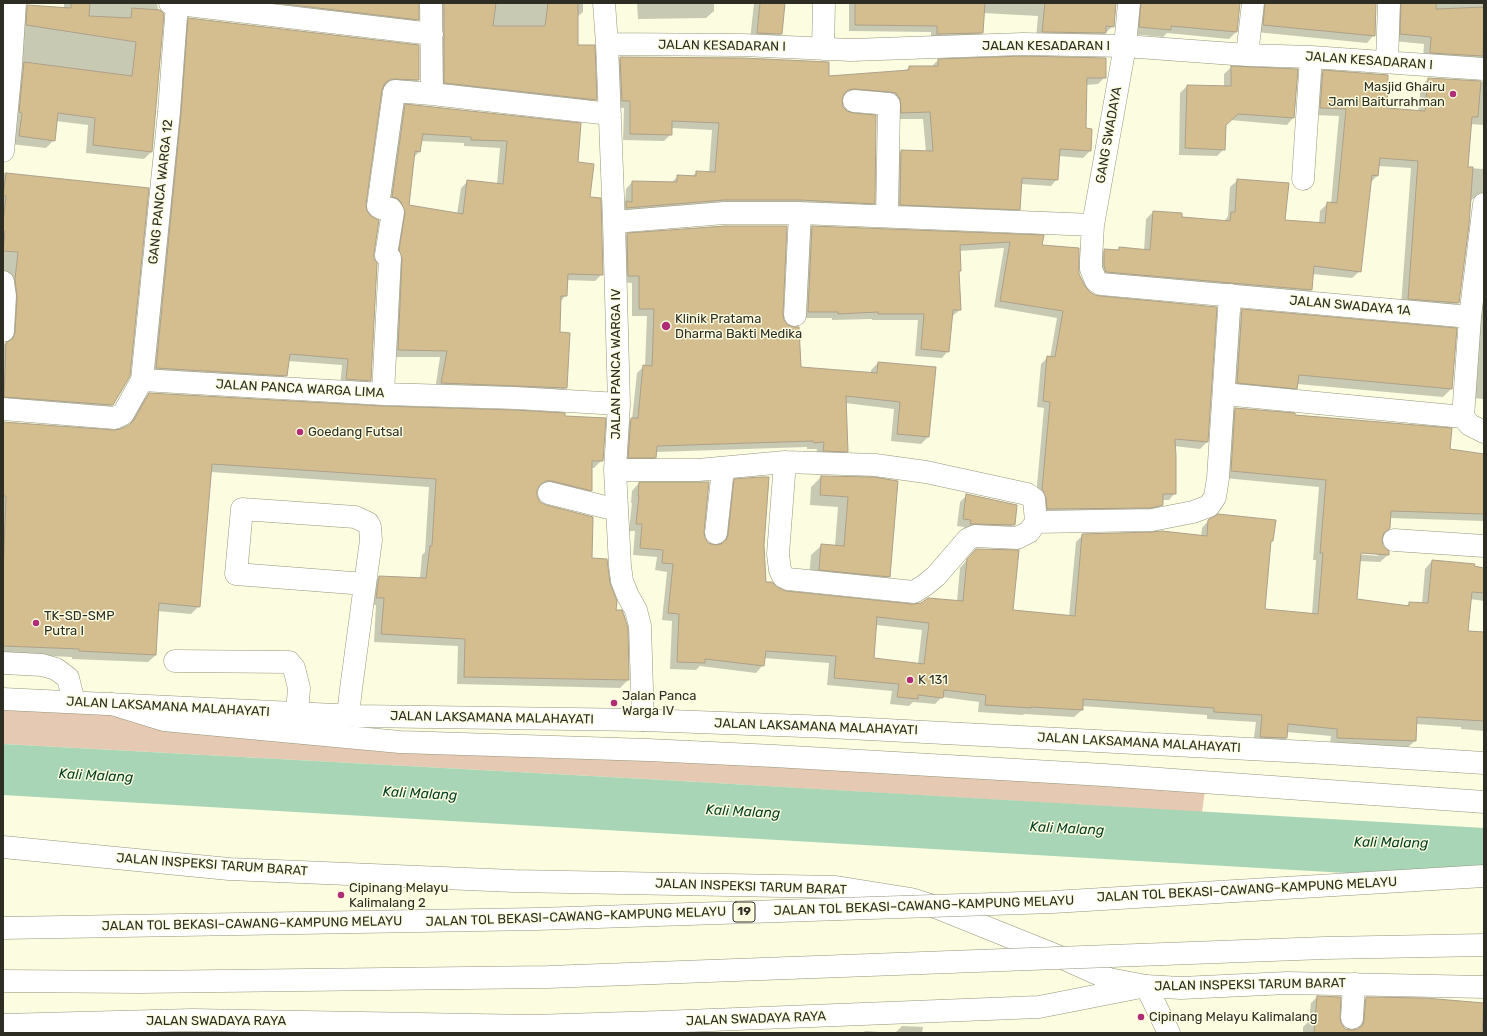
<!DOCTYPE html>
<meta charset="utf-8">
<style>
body{margin:0}
#map{position:relative;width:1487px;height:1036px;overflow:hidden;background:#fbfce0;font-family:Rubik,sans-serif}
canvas{display:block}
.frame{position:absolute;inset:0;border:4px solid #2d2d23;pointer-events:none}
</style>
<div id="map">
<canvas width="1487" height="1036"></canvas>
<div class="frame"></div>
</div>
<script>
const context = document.querySelector('canvas').getContext('2d');
context.lineJoin = 'round';
function fill(path, color) {
  context.fillStyle = color;
  context.fill(path, 'evenodd');
}
function poly(rows) {
  const path = new Path2D();
  for (const r of rows) {
    path.moveTo(r[0], r[1]);
    for (let i = 2; i < r.length; i += 2) path.lineTo(r[i], r[i + 1]);
  }
  return path;
}
function strokePath(path, color, width, dash) {
  context.strokeStyle = color;
  context.lineWidth = width;
  context.lineCap = dash ? 'butt' : 'round';
  context.setLineDash(dash || []);
  context.stroke(path);
}
function drawText(font, color, halo, rows, align = 'center') {
  context.font = font + ' Rubik,sans-serif';
  context.lineWidth = 3;
  context.setLineDash([]);
  context.textBaseline = 'middle';
  context.strokeStyle = halo;
  context.fillStyle = color;
  for (const [text, x, y, turn = 0] of rows) {
    context.save();
    context.translate(x, y);
    context.rotate((+turn || 0) * Math.PI / 180);
    context.textAlign = isNaN(turn) ? turn : align;
    if (halo) context.strokeText(text, 0, 0);
    context.fillText(text, 0, 0);
    context.restore();
  }
}
fill(poly([
 [3,699,164,720,1206,783,1202,812,664,780,3,744]
]), '#e5c9b2');
fill(poly([
 [3,744,664,780,1484,828,1484,881,3,795]
]), '#a7d5b6');
fill(poly([
 [64,3,157,3,158,9,163,14,151,152,144,159,86,153,88,125,56,121,54,140,46,148,10,144,20,14,28,6,64,9],
 [205,3,418,3,418,19,410,27],
 [433,3,583,3,583,12,577,17,577,46,596,100,588,107,437,90],
 [637,3,714,3,714,11,706,18,638,19],
 [754,3,784,3,781,34,773,41,750,40],
 [849,3,1116,3,1113,26,1098,40,1036,38,1038,16,983,13,982,32,975,39,931,41,931,32,849,31],
 [1132,3,1239,3,1236,32,1229,39,1167,33,1163,37,1132,34],
 [1256,3,1375,3,1374,35,1367,43,1256,32],
 [1392,3,1484,3,1484,66,1423,60,1424,44,1394,41],
 [189,19,418,46,418,80,412,87,383,86,365,204,366,212,370,217,373,253,370,380,363,387,340,386,342,365,288,361,286,375,279,382,149,375,182,26],
 [620,58,828,78,904,72,909,67,931,67,938,60,1023,58,1105,77,1098,84,1086,85,1085,129,1090,151,1083,158,1059,156,1057,179,1051,186,1021,184,1019,209,1012,216,893,211,894,158,901,151,926,152,923,119,895,119,847,95,842,96,841,100,874,203,867,210,619,215,619,209,625,203,626,189,632,182,671,183,678,176,691,177,697,172,709,173,712,130,671,128,671,134,664,141,623,140,624,108,615,108,614,65],
 [1231,67,1297,70,1293,118,1287,125,1230,120,1225,125,1224,149,1217,156,1179,155,1180,93,1187,86,1224,87,1224,74],
 [1323,71,1386,109,1418,112,1421,86,1428,79,1484,82,1484,125,1470,124,1467,168,1484,169,1484,201,1477,198,1472,199,1471,202,1458,303,1451,310,1401,306,1411,168,1378,166,1377,176,1370,183,1360,271,1352,278,1313,274,1311,290,1304,297,1099,279,1097,258,1105,250,1117,251,1120,248,1144,251,1146,219,1153,212,1181,218,1224,222,1228,216,1230,187,1238,180,1284,221,1319,224,1320,211,1328,203,1331,204,1339,116,1313,115,1316,79],
 [405,105,577,163,589,198,602,274,595,281,566,280,566,295,560,302,559,333,569,334,566,388,559,395,435,390,440,357,391,357,386,203,398,112],
 [421,141,464,143,464,146,500,148,497,184,468,181,461,188,457,214,408,206,414,157,419,152],
 [3,173,148,189,113,404,105,412,3,405,3,344,7,343,8,341,3,281],
 [812,227,1042,236,1041,246,1078,274,1084,287,1089,292,1094,296,1216,308,1207,442,1200,449,1174,446,1175,493,1169,500,1162,500,1162,505,1155,511,1041,516,1036,496,1044,408,1037,407,1041,364,1048,357,1050,358,1057,318,994,307,1004,248,959,251,958,272,960,310,951,317,948,351,942,358,915,356,918,320,872,320,872,319,832,320,832,318,802,318,806,234],
 [627,234,782,314,800,368,871,373,871,370,878,363,928,437,921,444,891,441,894,409,845,403,847,451,840,458,816,457,817,449,807,449,807,447,656,452,655,457,648,464,622,464,624,426,632,419,637,373,644,366,645,366,647,316,632,316,632,283,621,282,620,242],
 [1484,258,1484,399,1471,398],
 [1242,310,1456,329,1451,389,1443,397,1297,384,1296,388,1288,397,1229,391,1233,319],
 [149,394,564,417,602,460,594,468,591,468,591,490,583,498,544,488,537,488,536,496,539,502,591,559,609,583,628,680,620,688,457,684,458,646,374,642,376,605,369,605,371,585,379,577,420,578,422,555,425,552,429,487,211,472,199,606,191,614,157,611,156,655,148,662,72,659,72,657,3,654,3,423,114,431,128,427,141,402],
 [1236,409,1294,416,1449,450,1484,455,1484,521,1390,518,1389,528,1382,535,1382,546,1388,552,1388,555,1380,562,1359,561,1356,600,1406,606,1410,603,1422,604,1425,569,1432,561,1484,569,1484,601,1470,599,1467,631,1484,633,1484,731,1461,729,1461,727,1416,724,1415,741,1407,748,1330,745,1331,736,1287,732,1286,738,1279,745,1253,744,1256,722,1207,719,1207,715,1082,706,1082,710,1074,717,1024,714,1023,715,978,712,979,702,942,697,935,704,913,702,909,706,890,704,892,691,827,685,829,663,764,658,763,665,756,673,700,666,696,670,670,669,672,621,662,620,667,572,655,570,657,557,633,555,635,531,629,531,632,503,631,503,632,491,639,483,703,532,704,539,708,544,715,546,720,545,721,543,728,488,735,480,763,545,765,583,786,592,913,605,957,601,960,568,968,558,1012,611,1069,616,1076,542,1083,535,1201,537,1202,528,1209,520,1272,541,1270,543,1264,610,1312,614,1316,560,1313,560,1319,487,1224,478,1228,416],
 [1356,552,1376,554,1379,556,1356,554],
 [876,625,922,630,918,664,873,659],
 [821,477,874,478,889,576,879,587,809,579,811,555,822,545,835,546,838,507,810,505,811,487],
 [967,495,1013,525,1006,532,964,531,964,527,957,526,960,502],
 [1317,997,1345,1029,1352,1031,1357,1030,1360,1004,1366,998,1484,1014,1484,1033,1303,1033,1303,1027,1309,1021,1311,1003],
 [902,1026,923,1027,922,1033,863,1033,865,1031,895,1033]
]), '#0003');
const building = poly([
 [71,3,90,3,89,16,131,18,132,8,160,10,164,14,152,152,93,145,95,118,58,113,55,141,19,136,22,113,19,112,24,62,132,76,136,42,26,25,27,5,71,8,71,3],
 [276,3,419,3,419,20,276,3],
 [444,3,496,3,493,26,545,26,548,3,578,3,578,45,595,45,597,100,444,83,444,3],
 [760,3,785,3,782,34,757,33,760,3],
 [855,3,985,3,983,33,937,34,937,26,855,25,855,3],
 [1045,3,1116,3,1114,27,1106,26,1106,33,1042,32,1045,3],
 [1141,3,1240,3,1237,32,1171,26,1171,30,1139,27,1141,3],
 [1265,3,1376,3,1375,36,1263,25,1265,3],
 [1401,3,1436,3,1436,9,1484,7,1483,56,1430,53,1431,37,1400,34,1401,3],
 [188,18,419,45,419,80,391,79,385,83,382,90,366,204,367,211,371,216,379,220,374,253,374,259,377,263,371,381,346,379,348,359,290,354,287,376,156,368,181,113,188,18],
 [1023,56,1106,58,1106,78,1087,78,1086,128,1092,129,1091,151,1060,149,1058,180,1022,178,1020,210,900,205,901,150,933,151,930,112,901,113,900,99,896,93,890,92,855,89,848,90,844,94,842,100,843,107,847,111,853,113,876,115,875,204,800,200,724,200,626,208,626,201,632,202,632,181,677,182,677,175,696,176,696,171,715,172,719,123,672,121,672,135,630,134,630,101,622,101,620,57,743,58,829,62,829,76,909,70,909,66,938,66,938,59,1023,56],
 [1231,66,1298,69,1294,118,1238,114,1226,125,1225,150,1185,148,1187,85,1231,86,1231,66],
 [1323,70,1388,75,1387,108,1425,111,1428,78,1481,81,1478,117,1472,117,1468,167,1473,167,1469,225,1459,303,1408,299,1418,161,1380,158,1378,176,1372,175,1361,272,1314,266,1312,290,1106,272,1104,266,1104,249,1119,250,1119,247,1150,250,1153,211,1182,213,1182,217,1230,221,1231,212,1235,212,1237,179,1289,183,1285,220,1325,223,1327,202,1337,203,1346,109,1320,108,1323,70],
 [405,104,581,123,578,162,594,164,590,197,601,198,603,275,568,274,567,296,561,296,560,332,570,333,567,388,441,383,447,351,398,350,402,259,399,250,405,213,401,202,397,198,392,197,405,104],
 [423,134,471,137,471,140,507,141,503,184,467,180,463,214,409,205,415,151,420,152,423,134],
 [6,173,149,188,130,376,113,405,4,397,6,343,13,338,15,332,17,297,15,279,18,252,3,251,5,231,3,231,3,223,6,196,3,196,6,173],
 [725,226,787,226,783,314,784,320,788,325,794,327,799,327,801,367,877,373,878,362,936,367,929,437,897,434,900,402,846,396,848,452,823,451,824,442,814,443,813,441,657,446,656,458,628,458,631,418,638,418,643,365,652,366,654,309,639,309,639,276,628,276,627,233,725,226],
 [812,226,1044,235,1042,245,1079,248,1079,274,1085,286,1090,292,1095,295,1100,296,1217,307,1208,442,1175,439,1176,456,1176,494,1163,494,1163,505,1151,508,1047,509,1046,498,1042,489,1050,402,1043,401,1047,356,1055,357,1063,311,1000,301,1010,242,960,245,961,271,959,271,961,310,953,310,949,352,921,349,924,314,878,314,878,312,838,314,838,312,808,312,812,226],
 [1242,309,1457,328,1452,389,1299,375,1297,389,1237,383,1242,309],
 [149,393,382,406,515,410,565,413,565,416,606,418,603,461,592,461,592,491,552,481,546,481,540,485,537,490,537,496,540,502,546,505,593,517,592,558,607,559,610,583,617,601,616,610,622,610,624,615,628,628,629,680,464,677,465,639,381,634,384,598,376,598,379,576,426,578,430,546,432,546,436,479,212,464,200,607,159,603,156,655,79,651,79,649,3,646,3,574,6,496,3,496,3,422,114,430,120,429,129,425,134,420,149,393],
 [1235,408,1295,413,1295,415,1452,428,1450,449,1484,454,1484,514,1391,511,1390,528,1384,533,1382,540,1383,546,1389,551,1389,555,1361,553,1357,599,1409,606,1409,602,1428,603,1432,560,1475,564,1474,566,1484,568,1484,593,1472,592,1468,631,1484,632,1484,721,1417,717,1416,741,1337,738,1337,729,1288,724,1287,738,1260,737,1262,715,1214,712,1214,708,1083,699,1083,710,1031,707,1031,708,985,705,986,695,944,690,943,698,918,695,918,699,897,697,899,684,834,678,836,656,766,651,764,666,705,659,705,663,677,662,679,614,668,613,673,564,662,563,663,550,640,548,642,524,636,524,639,496,638,496,639,482,709,482,704,532,705,538,708,543,715,545,721,544,726,540,728,535,734,479,760,477,769,477,764,545,766,582,772,582,777,587,786,591,913,604,921,603,928,598,963,601,967,559,976,549,1019,550,1013,610,1075,616,1082,534,1152,532,1162,531,1207,536,1208,520,1218,514,1276,520,1273,541,1271,541,1265,609,1318,614,1323,553,1320,553,1326,480,1231,471,1235,408],
 [877,617,929,623,924,664,874,658,877,617],
 [821,476,874,477,898,481,890,577,819,570,821,544,844,546,848,497,820,495,821,476],
 [966,494,1017,505,1015,525,976,524,970,524,971,520,963,519,966,494],
 [1317,996,1341,997,1340,1017,1341,1023,1345,1029,1352,1030,1358,1029,1363,1025,1364,1019,1366,997,1425,998,1484,1003,1482,1033,1314,1033,1317,996]
]);
fill(building, '#d4be90');
strokePath(building, '#aca088', 1);
const minor = poly([
 [170,3,432,34],
 [604,3,607,44,614,222,619,404,615,470,620,566,622,581,628,596,636,610,640,626,643,720],
 [607,44,743,45,851,50,1023,44,1125,46,1247,55,1311,57,1484,69],
 [823,49,824,3],
 [1247,55,1253,3],
 [1387,62,1389,3],
 [432,94,610,114],
 [854,101,889,104,887,216],
 [3,151,11,66,15,3],
 [1303,179,1311,57],
 [1484,204,1470,317,1463,417,1470,425,1484,432],
 [614,222,724,213,800,213,1093,225,1091,260,1091,269,1096,281,1101,284,1470,317],
 [1093,225,1125,46,1129,3],
 [3,282,5,296,3,331],
 [795,315,800,213],
 [142,380,169,112,177,3],
 [383,394,390,258,386,255,393,212,391,209,381,208,378,206,394,92,395,91,432,94,431,3],
 [1224,394,1463,417],
 [3,409,115,418,123,414,142,380,383,394,516,398,619,404],
 [785,462,778,554,780,570,783,576,788,579,914,592,925,585,936,576,968,539,975,536,1017,538,1029,532,1036,522],
 [615,470,698,470,785,462,875,465,926,472,1027,494,1034,499,1036,522,1152,520,1193,512,1209,506,1215,497,1218,478,1230,295],
 [549,493,617,510],
 [716,533,723,469],
 [1394,540,1484,546],
 [175,661,289,662,294,668,299,688,297,713],
 [3,663,42,665,56,669,68,678,74,702],
 [348,715,351,689,371,540,370,527,368,523,355,517,242,509,236,574,365,584],
 [1352,1018,1354,984],
 [3,1025,192,1020,532,1026,661,1022,1039,1007,1146,986,1169,1033]
]);
const major = poly([
 [3,699,356,716,643,720,829,727,1326,753,1484,763],
 [3,847,229,869,514,881,836,887,911,899,933,906,1060,957,1109,979,1146,986,1181,988,1287,983,1484,987]
]);
const highway = poly([
 [112,704,164,720,400,742,648,750,774,756,1104,775,1484,802]
]);
strokePath(minor, '#95957c', 23);
strokePath(major, '#95957c', 23);
strokePath(highway, '#95957c', 23);
strokePath(minor, '#fff', 22);
strokePath(major, '#fff', 22);
strokePath(highway, '#fff', 22);
const highwayBridge = poly([
 [3,928,537,919,1053,902,1484,876],
 [3,981,140,982,548,977,1325,948,1484,945]
]);
strokePath(highwayBridge, '#95957c', 23, []);
strokePath(highwayBridge, '#fff', 22);
for (const [x, y, r, color] of [
 [1453,94,4,"#af2c76"],
 [666,326,5,"#af2c76"],
 [300,432,4,"#af2c76"],
 [36,623,4,"#af2c76"],
 [910,680,4,"#af2c76"],
 [614,703,4,"#af2c76"],
 [341,895,4,"#af2c76"],
 [1141,1017,4,"#af2c76"]
]) {
  const dot = new Path2D();
  dot.arc(x, y, r, 0, 2 * Math.PI);
  context.fillStyle = color;
  context.fill(dot);
  strokePath(dot, '#fbfce0', 1.5);
}
for (const [x, y, w] of [
 [744,912,22]
]) {
  const box = new Path2D();
  box.roundRect(x - w / 2, y - 10, w, 20, 3);
  context.fillStyle = '#fbfce0';
  context.fill(box);
  strokePath(box, '#2d2d23', 1);
}
drawText('bold 12px', '#2d2d23', null, [
 ["19",744,912]
]);
drawText('13px', '#2d2d23', '#fbfce0', [
 ["JALAN KESADARAN I",722,46,1],
 ["JALAN KESADARAN I",1046,46],
 ["JALAN KESADARAN I",1369,61,4],
 ["GANG SWADAYA",1109,135,-80],
 ["GANG PANCA WARGA 12",161,192,-84],
 ["JALAN SWADAYA 1A",1350,306,5],
 ["JALAN PANCA WARGA IV",616,364,-90],
 ["JALAN PANCA WARGA LIMA",300,389,3],
 ["JALAN LAKSAMANA MALAHAYATI",168,707,3],
 ["JALAN LAKSAMANA MALAHAYATI",492,718,1],
 ["JALAN LAKSAMANA MALAHAYATI",816,727,2],
 ["JALAN LAKSAMANA MALAHAYATI",1139,743,3],
 ["JALAN INSPEKSI TARUM BARAT",212,865,4],
 ["JALAN INSPEKSI TARUM BARAT",751,887,2],
 ["JALAN TOL BEKASI–CAWANG–KAMPUNG MELAYU",1247,890,-3],
 ["JALAN TOL BEKASI–CAWANG–KAMPUNG MELAYU",924,906,-2],
 ["JALAN TOL BEKASI–CAWANG–KAMPUNG MELAYU",576,917,-2],
 ["JALAN TOL BEKASI–CAWANG–KAMPUNG MELAYU",252,924,-1],
 ["JALAN INSPEKSI TARUM BARAT",1250,985,-1],
 ["JALAN SWADAYA RAYA",756,1019,-2],
 ["JALAN SWADAYA RAYA",216,1021]
]);
drawText('13px', '#2d2d23', '#fbfce0', [
 ["Masjid Ghairu",1445,87,"right"],
 ["Jami Baiturrahman",1445,102,"right"],
 ["Klinik Pratama",675,319],
 ["Dharma Bakti Medika",675,334],
 ["Goedang Futsal",308,432],
 ["TK-SD-SMP",44,616],
 ["Putra I",44,631],
 ["K 131",918,680],
 ["Jalan Panca",622,696],
 ["Warga IV",622,711],
 ["Cipinang Melayu",349,888],
 ["Kalimalang 2",349,903],
 ["Cipinang Melayu Kalimalang",1149,1017]
], 'left');
drawText('italic 14px', '#053f22', '#fbfce0', [
 ["Kali Malang",96,776,3],
 ["Kali Malang",420,794,3],
 ["Kali Malang",743,812,3],
 ["Kali Malang",1067,829,3],
 ["Kali Malang",1391,843,1]
]);
</script>
